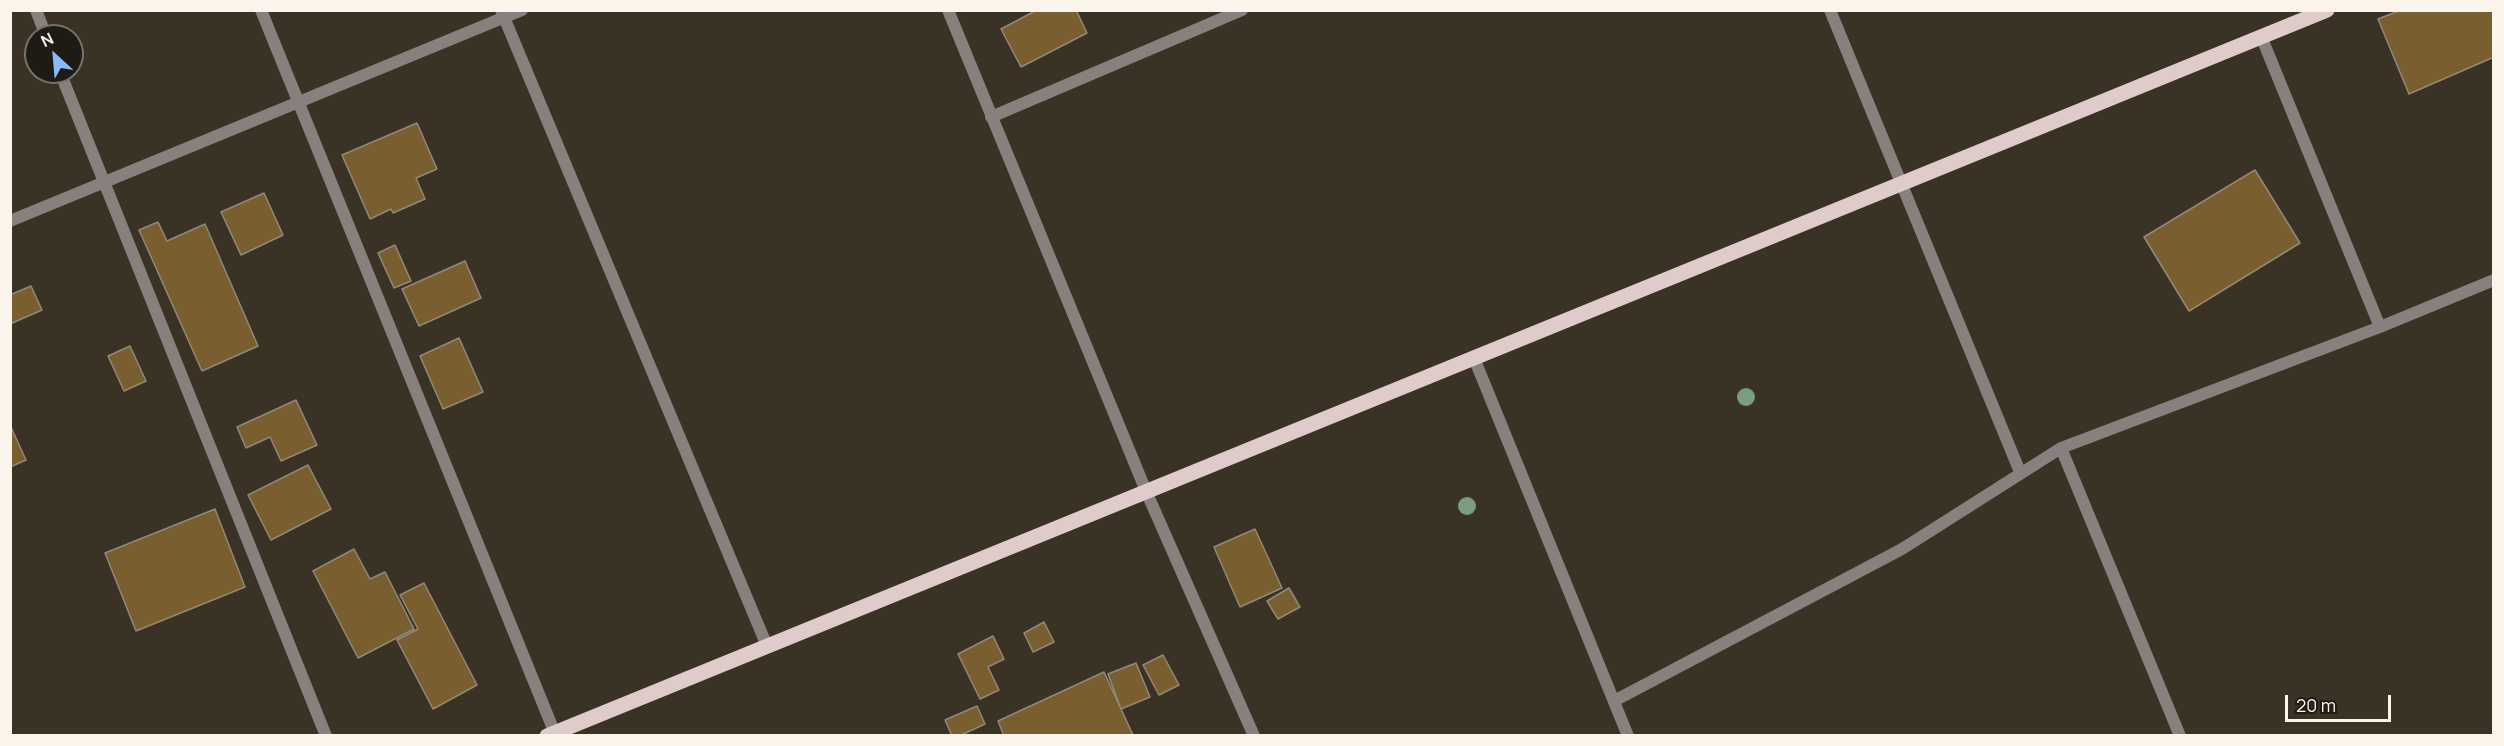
<!DOCTYPE html>
<style>
body{margin:0}
#map{position:relative;width:2504px;height:746px;overflow:hidden;background:#3a3224;font-family:Manrope,sans-serif}
canvas{display:block}
.frame{position:absolute;inset:0;border:12px solid #faf4eb;pointer-events:none}
.north{position:absolute;left:24px;top:24px;width:60px;height:60px;box-sizing:border-box;background:#1e1a14;border:2px solid #76716a;border-radius:50%;rotate:334deg;font-size:16px;font-weight:700;line-height:24px;text-align:center;color:#faf4eb}
.north::after{content:'';display:block;margin:auto;width:21px;height:27px;background:#87bbfb;clip-path:polygon(50% 0,100% 100%,50% 72%,0 100%)}
.scale{position:absolute;left:2285px;top:695px;width:106px;height:27px;box-sizing:border-box;border:3px solid #faf4eb;border-top:0;padding-left:8px;font-size:18px;line-height:21px;white-space:nowrap;color:#faf4eb;-webkit-text-stroke:4px #1e1a14;paint-order:stroke}
</style>
<div id="map">
<canvas width="2504" height="746"></canvas>
<div class="frame"></div>
<div class="north">N</div>
<div class="scale">20 m</div>
</div>
<script>
const context = document.querySelector('canvas').getContext('2d');
context.lineJoin = 'round';
function fill(path, color) {
  context.fillStyle = color;
  context.fill(path, 'evenodd');
}
function poly(rows) {
  const path = new Path2D();
  for (const r of rows) {
    path.moveTo(r[0], r[1]);
    for (let i = 2; i < r.length; i += 2) path.lineTo(r[i], r[i + 1]);
  }
  return path;
}
function strokePath(path, color, width, dash) {
  context.strokeStyle = color;
  context.lineWidth = width;
  context.lineCap = dash ? 'butt' : 'round';
  context.setLineDash(dash || []);
  context.stroke(path);
}
const building = poly([
 [1037,10,1076,10,1087,33,1021,67,1001,29,1037,10],
 [2401,10,2494,10,2494,57,2409,94,2378,19,2401,10],
 [417,123,437,169,416,178,425,199,393,213,391,209,370,219,342,155,417,123],
 [2255,170,2300,243,2189,311,2144,237,2255,170],
 [264,193,283,235,241,255,221,212,264,193],
 [158,222,167,241,205,224,258,346,202,371,139,230,158,222],
 [395,245,411,281,394,288,378,253,395,245],
 [465,261,481,298,419,326,402,289,465,261],
 [31,286,42,310,10,324,10,295,31,286],
 [459,338,483,392,443,409,420,356,459,338],
 [130,346,146,381,124,391,108,356,130,346],
 [296,400,317,445,281,461,270,437,246,448,237,427,296,400],
 [10,425,26,460,10,467,10,425],
 [308,465,331,509,271,540,248,495,308,465],
 [215,509,245,587,136,631,105,553,215,509],
 [1255,529,1282,588,1240,607,1214,547,1255,529],
 [354,549,370,579,385,572,414,629,358,658,313,571,354,549],
 [424,583,477,685,433,709,397,640,418,629,400,595,424,583],
 [1289,588,1300,607,1278,619,1267,601,1289,588],
 [1044,622,1054,642,1033,652,1024,633,1044,622],
 [993,636,1004,659,988,667,999,690,980,699,958,654,993,636],
 [1163,655,1179,685,1159,695,1143,665,1163,655],
 [1136,663,1150,697,1121,709,1108,674,1136,663],
 [1104,672,1133,735,1004,736,998,721,1104,672],
 [977,706,985,724,959,736,952,736,945,720,977,706]
]);
fill(building, '#795e2f');
strokePath(building, '#938979', 1.5);
strokePath(poly([
 [36,10,46,36],
 [261,10,556,736],
 [501,10,767,646],
 [948,10,1146,491,1254,736],
 [1830,10,2020,472],
 [2261,36,2380,327],
 [60,72,326,736],
 [991,117,1242,10],
 [10,221,522,10],
 [1474,358,1628,736],
 [2061,448,2180,736],
 [1614,701,1902,549,2061,448,2380,327,2494,280]
]), '#897f7e', 12);
strokePath(poly([
 [547,736,2327,10]
]), '#dfcbca', 15);
context.fillStyle = '#789e7d';
for (const [x, y] of [
 [1746,397],
 [1467,506]
]) {
  context.beginPath();
  context.arc(x, y, 9, 0, 2 * Math.PI);
  context.fill();
}
</script>
